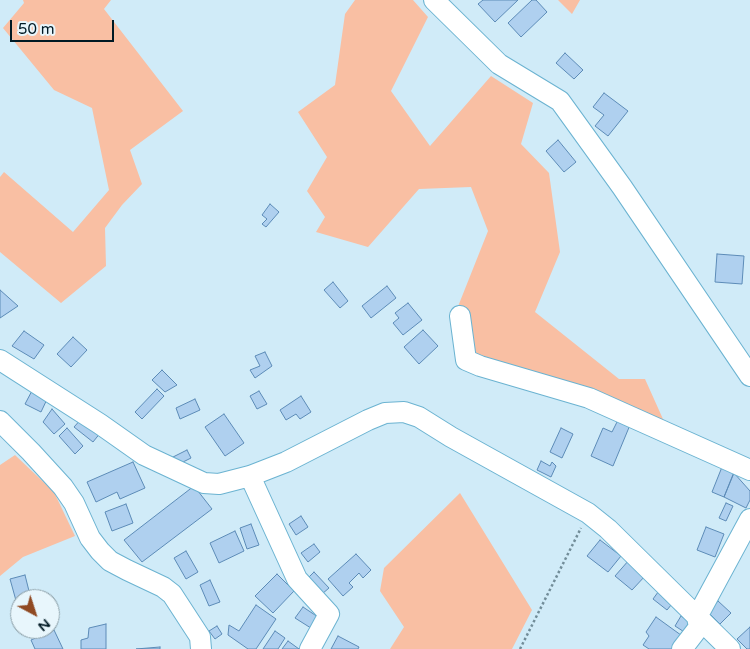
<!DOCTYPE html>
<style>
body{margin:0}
#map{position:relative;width:750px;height:649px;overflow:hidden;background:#d0ebf8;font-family:"Varela Round",sans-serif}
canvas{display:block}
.north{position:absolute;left:10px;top:589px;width:50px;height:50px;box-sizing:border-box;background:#e8f6fc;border:1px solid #8b9ea6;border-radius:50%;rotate:140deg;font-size:14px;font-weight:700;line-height:20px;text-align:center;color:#001924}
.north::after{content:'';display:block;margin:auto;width:18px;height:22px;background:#904a23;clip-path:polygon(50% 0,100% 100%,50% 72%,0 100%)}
.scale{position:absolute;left:10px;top:20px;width:104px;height:22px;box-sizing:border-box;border:2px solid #001924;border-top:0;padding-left:6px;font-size:15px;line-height:18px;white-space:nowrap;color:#001924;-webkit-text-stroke:4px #e8f6fc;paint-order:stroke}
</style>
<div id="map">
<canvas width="750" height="649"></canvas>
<div class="north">N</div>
<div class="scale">50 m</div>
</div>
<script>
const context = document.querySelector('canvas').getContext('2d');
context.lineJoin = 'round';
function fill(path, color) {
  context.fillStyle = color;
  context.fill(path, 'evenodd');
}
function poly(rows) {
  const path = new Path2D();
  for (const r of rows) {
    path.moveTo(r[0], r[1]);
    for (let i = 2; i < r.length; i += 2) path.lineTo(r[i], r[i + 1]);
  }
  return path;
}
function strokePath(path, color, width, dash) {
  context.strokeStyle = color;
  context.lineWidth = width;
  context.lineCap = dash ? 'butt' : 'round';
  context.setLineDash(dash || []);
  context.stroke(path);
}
fill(poly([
 [23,0,111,0,104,9,183,111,130,150,142,184,122,205,105,228,106,266,61,303,0,252,0,177,4,172,73,232,109,190,92,108,54,90,3,28,24,3],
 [355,0,413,0,428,17,391,91,430,146,491,76,533,103,521,144,549,173,560,252,535,312,619,379,645,379,667,428,477,355,457,309,488,231,471,187,419,189,368,247,316,232,325,217,307,191,327,157,298,112,335,85,345,14],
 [558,0,580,0,572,14],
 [15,455,54,492,75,536,23,557,0,576,0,465],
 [460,493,532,610,512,649,390,649,404,627,380,591,384,568]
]), '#f9bfa3');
const building = poly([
 [483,0,518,0,495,22,478,4,483,0],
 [532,0,536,0,547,12,521,37,508,23,532,0],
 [565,53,583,70,574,79,556,63,565,53],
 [604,93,628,111,608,136,595,126,604,115,593,107,604,93],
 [558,140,576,162,564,172,546,151,558,140],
 [270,204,279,212,266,227,262,224,267,219,262,215,270,204],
 [717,254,744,256,742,284,715,282,717,254],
 [333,282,348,301,340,308,324,290,333,282],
 [387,286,396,298,371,318,362,306,387,286],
 [0,290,18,306,0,318,0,290],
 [408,303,422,320,403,335,393,323,399,318,395,313,408,303],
 [423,330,438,346,419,364,404,347,423,330],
 [24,331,44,345,34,359,12,346,24,331],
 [73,337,87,350,71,367,57,354,73,337],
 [265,352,272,366,255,378,250,370,260,366,255,356,265,352],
 [162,370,177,385,165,392,152,380,162,370],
 [34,387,49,395,41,412,25,404,34,387],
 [157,389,164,396,142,419,135,412,157,389],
 [259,391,267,404,257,409,250,396,259,391],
 [301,396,311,412,300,419,296,414,286,420,280,410,301,396],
 [195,399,200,410,180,419,176,408,195,399],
 [52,409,65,424,54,434,43,422,52,409],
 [224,414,244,443,225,456,205,427,224,414],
 [83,417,101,432,93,442,74,427,83,417],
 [618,420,630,425,613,466,591,456,603,428,612,432,618,420],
 [67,428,83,446,75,454,59,436,67,428],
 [561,428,573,434,562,458,550,452,561,428],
 [187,450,191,458,175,466,171,458,187,450],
 [541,461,550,466,552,462,556,466,551,477,537,470,541,461],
 [133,462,145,488,120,499,117,492,96,502,87,482,133,462],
 [722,467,734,472,724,497,712,492,722,467],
 [734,473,750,491,750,500,746,508,724,497,734,473],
 [194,486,212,509,142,562,124,540,194,486],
 [726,503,733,506,726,521,719,518,726,503],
 [126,504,133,523,112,531,105,512,126,504],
 [301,516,308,527,296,535,289,524,301,516],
 [251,524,259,545,247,549,240,528,251,524],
 [706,527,724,534,715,557,697,550,706,527],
 [235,531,244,551,219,563,210,543,235,531],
 [600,540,621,556,608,572,587,556,600,540],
 [314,544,320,552,308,562,301,553,314,544],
 [186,551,198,572,186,579,174,558,186,551],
 [356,554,371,570,363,578,359,573,349,583,353,587,343,596,328,579,356,554],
 [629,560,646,575,632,590,615,576,629,560],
 [314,572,329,588,322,594,308,578,314,572],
 [277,574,294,591,273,613,255,596,277,574],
 [25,575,31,599,20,599,20,615,10,579,25,575],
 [210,580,220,602,209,606,200,585,210,580],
 [661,588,676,599,667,610,653,599,661,588],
 [718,601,731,613,720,624,708,612,718,601],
 [256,605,276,619,256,649,248,649,228,635,229,625,239,631,256,605],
 [303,607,321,619,314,630,295,618,303,607],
 [681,616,695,625,689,635,675,626,681,616],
 [656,617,685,638,677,649,649,649,643,645,649,636,646,632,656,617],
 [106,624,106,649,81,649,81,640,88,638,89,628,106,624],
 [217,626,222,634,215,639,209,631,217,626],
 [750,627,750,649,747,649,737,639,750,627],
 [54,630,63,649,35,649,31,640,54,630],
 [275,631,285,638,278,649,263,649,275,631],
 [338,636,359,647,358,649,331,649,338,636],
 [288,641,299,649,282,649,288,641],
 [160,647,160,649,136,649,160,647]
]);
fill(building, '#afd0ef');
strokePath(building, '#5c8bb7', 1);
const minor = poly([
 [434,0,499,64,560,101,622,187,750,376],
 [460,316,466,360,480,366,589,398,750,470],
 [0,360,100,424,144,455,204,483,219,484,250,476,286,462,368,420,385,413,404,412,419,417,451,437,588,513,608,529,730,649],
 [0,421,31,452,63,487,74,503,90,538,100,551,110,561,127,570,163,587,172,594,200,637,201,649],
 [250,476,297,579,329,614,310,649],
 [682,649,699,627,697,617,750,519]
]);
strokePath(minor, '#6bb3d1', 22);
strokePath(poly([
 [520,649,581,528]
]), '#728d99', 2.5, [2.5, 2.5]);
strokePath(minor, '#fff', 20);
</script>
